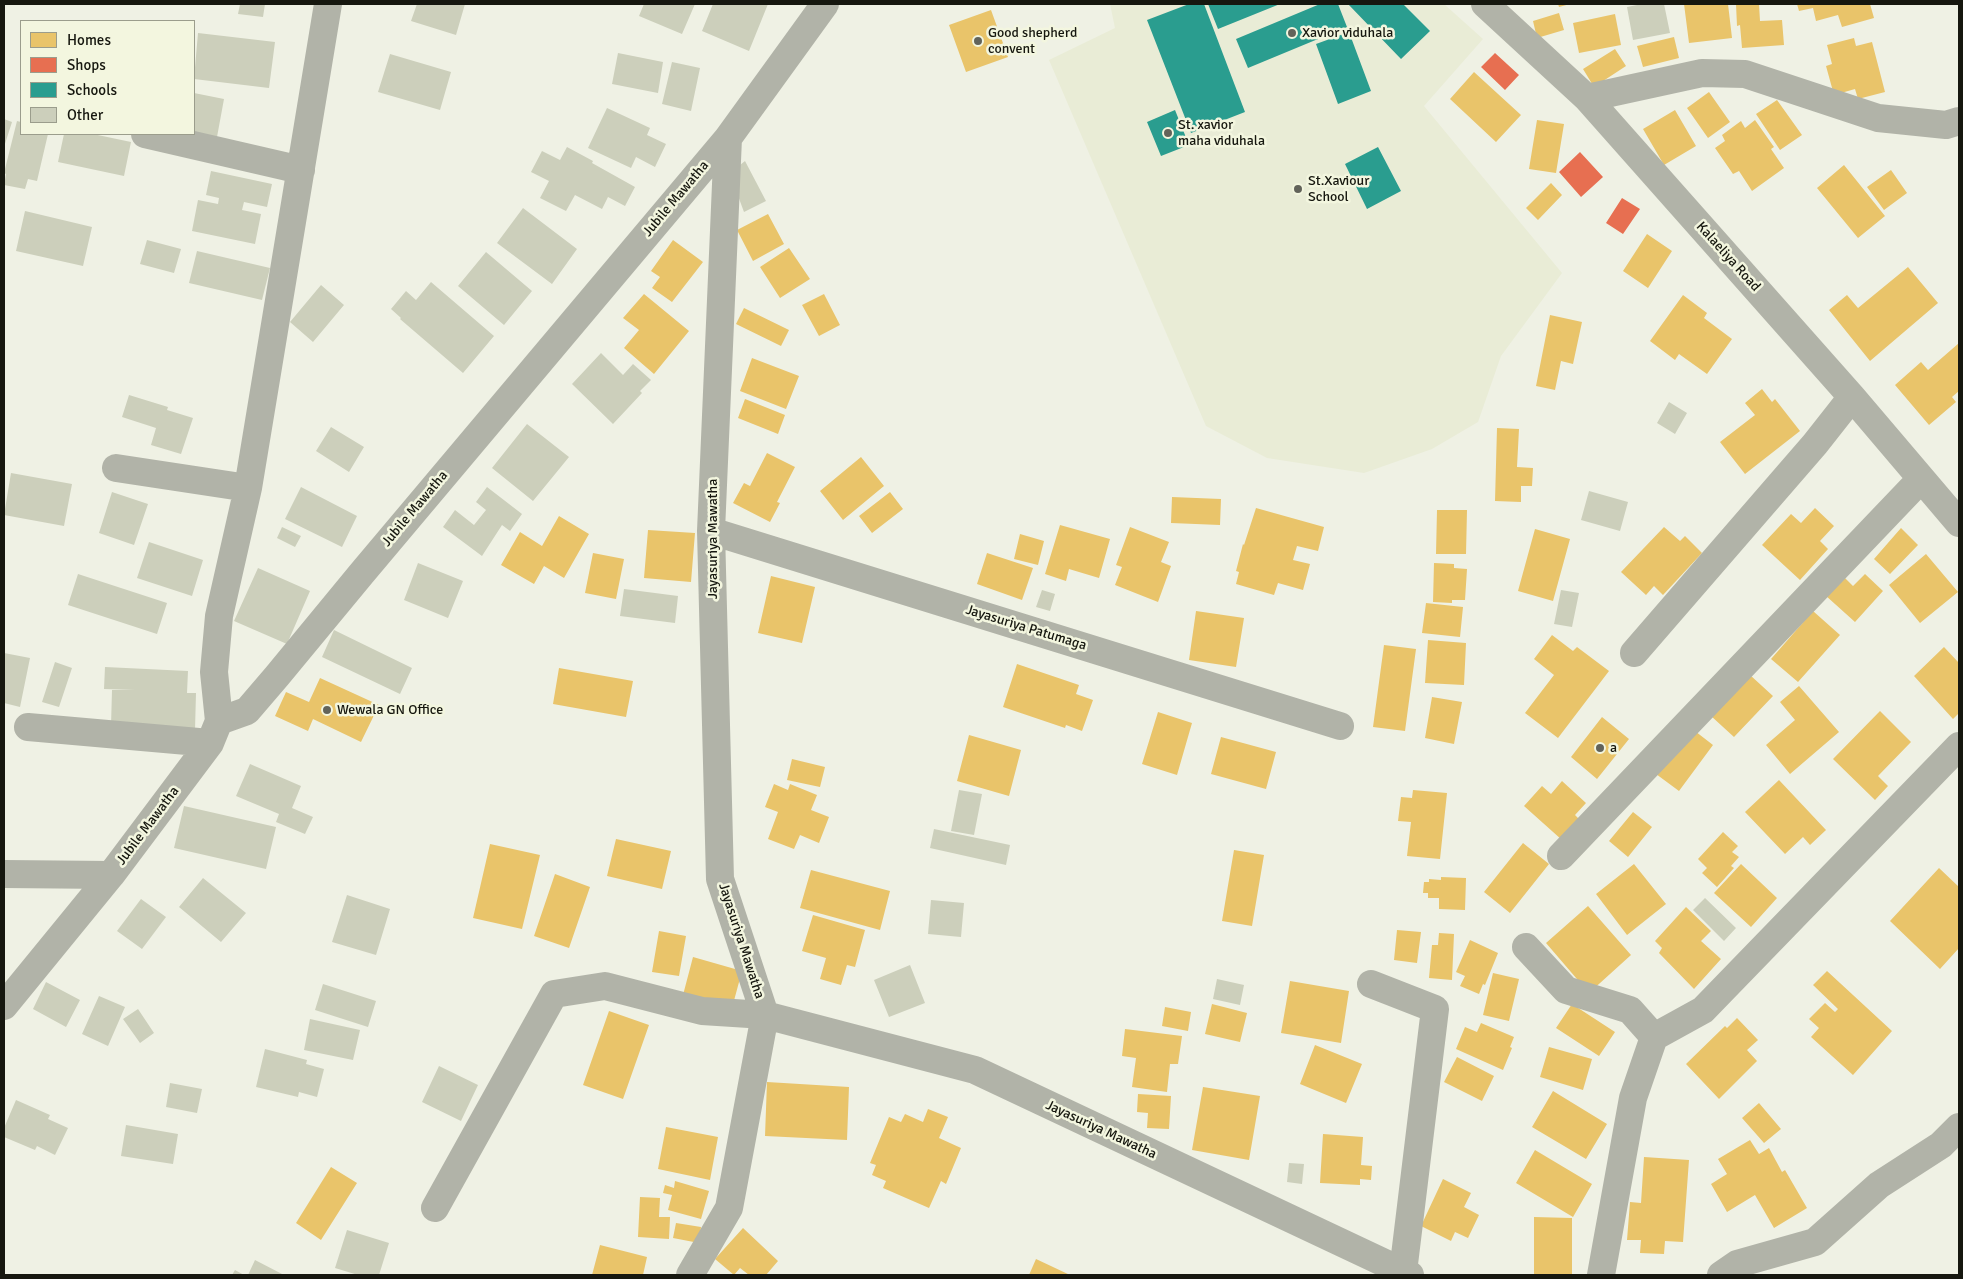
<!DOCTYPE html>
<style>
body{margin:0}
#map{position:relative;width:1963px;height:1279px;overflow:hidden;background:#eff1e4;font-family:Signika,sans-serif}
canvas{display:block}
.frame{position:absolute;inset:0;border:5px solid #16170f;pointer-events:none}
.legend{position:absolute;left:20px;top:20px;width:175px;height:115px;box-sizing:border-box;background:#f3f6df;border:1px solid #9b9d8c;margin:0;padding:6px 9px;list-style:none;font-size:15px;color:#16170f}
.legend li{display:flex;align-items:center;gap:10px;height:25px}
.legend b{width:25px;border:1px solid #9b9d8c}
</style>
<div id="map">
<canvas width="1963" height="1279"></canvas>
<div class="frame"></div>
<ul class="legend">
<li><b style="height:14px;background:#e9c46a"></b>Homes</li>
<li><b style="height:14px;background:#e76f51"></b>Shops</li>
<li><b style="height:14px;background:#2a9d8f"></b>Schools</li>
<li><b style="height:14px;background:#cccfbb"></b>Other</li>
</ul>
</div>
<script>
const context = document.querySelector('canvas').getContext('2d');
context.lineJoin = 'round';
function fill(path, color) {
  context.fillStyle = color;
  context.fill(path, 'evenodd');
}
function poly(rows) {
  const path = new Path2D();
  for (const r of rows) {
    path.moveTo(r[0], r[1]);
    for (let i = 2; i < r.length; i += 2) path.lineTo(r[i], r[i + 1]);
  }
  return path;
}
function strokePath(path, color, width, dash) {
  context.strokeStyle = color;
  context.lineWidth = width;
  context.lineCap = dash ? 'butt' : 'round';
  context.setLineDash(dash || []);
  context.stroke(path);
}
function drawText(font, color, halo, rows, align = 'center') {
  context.font = font + ' Signika,sans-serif';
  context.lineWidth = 5;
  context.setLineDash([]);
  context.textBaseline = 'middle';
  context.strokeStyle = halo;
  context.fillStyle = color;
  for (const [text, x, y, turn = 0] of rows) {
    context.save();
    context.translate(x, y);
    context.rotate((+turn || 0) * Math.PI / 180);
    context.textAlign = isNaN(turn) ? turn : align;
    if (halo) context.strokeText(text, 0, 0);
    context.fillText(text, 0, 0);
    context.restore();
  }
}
fill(poly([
 [1110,4,1444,4,1483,39,1424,106,1562,273,1501,356,1478,422,1432,449,1364,473,1267,458,1206,426,1049,60,1115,28]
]), '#e9ecd6');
fill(poly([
 [1558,4,1570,4,1559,7],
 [1684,4,1728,4,1732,38,1689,43],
 [1736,4,1759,4,1760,21,1782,20,1784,45,1742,48,1740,25,1737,26],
 [1797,4,1870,4,1874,18,1842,27,1838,15,1816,21,1813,8,1799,11],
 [991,10,1008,57,966,72,949,25],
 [1559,13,1564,30,1537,38,1533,21],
 [1615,14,1621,45,1579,53,1573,23],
 [1674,37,1679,58,1643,67,1637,46],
 [1854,38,1856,46,1872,42,1885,92,1858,99,1855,89,1834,95,1826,66,1832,64,1827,45],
 [1615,49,1626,66,1594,87,1583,69],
 [1474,72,1521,115,1496,142,1450,99],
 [1709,92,1730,122,1708,138,1687,108],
 [1777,100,1802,135,1780,150,1756,114],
 [1675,110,1696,146,1664,165,1643,129],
 [1537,120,1564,124,1556,173,1529,169],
 [1755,120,1774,147,1771,149,1784,168,1752,191,1739,171,1733,174,1715,148,1725,141,1722,135,1741,121,1745,128],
 [1844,165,1885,216,1858,238,1817,188],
 [1891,170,1907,193,1884,210,1867,187],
 [1551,183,1562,195,1538,220,1526,208],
 [768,214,784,244,753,261,737,230],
 [1647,234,1672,251,1648,288,1623,271],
 [673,240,703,262,672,302,652,288,660,277,651,271],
 [789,248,810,279,780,298,760,267],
 [1908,267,1938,303,1870,361,1829,310,1847,295,1858,308],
 [644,294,689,331,654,374,624,348,639,330,623,318],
 [824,294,840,325,819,336,802,305],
 [1683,295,1707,313,1704,318,1732,339,1707,374,1679,354,1675,360,1650,341],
 [744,308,789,330,781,346,736,324],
 [1550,315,1582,322,1573,364,1561,361,1555,390,1536,386],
 [1959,343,1959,391,1952,397,1956,402,1929,425,1895,385,1921,362,1928,370],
 [752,358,799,376,786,409,740,391],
 [1762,389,1772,402,1775,399,1800,431,1745,474,1720,442,1755,415,1745,403],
 [745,399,785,415,778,434,738,418],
 [1497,428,1519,429,1517,467,1533,468,1532,486,1521,486,1521,502,1495,501],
 [767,453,795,467,777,502,780,503,770,522,733,503,744,483,750,486],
 [861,457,884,486,843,520,820,491],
 [890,492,903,509,872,533,859,516],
 [1172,497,1221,499,1220,525,1171,523],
 [1256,508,1324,527,1318,551,1297,546,1293,560,1310,564,1303,590,1278,583,1274,595,1236,584,1239,572,1236,571,1243,544,1244,545],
 [1815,508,1834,526,1820,541,1828,549,1800,580,1762,545,1791,514,1801,523],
 [1437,510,1467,510,1466,554,1436,554],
 [559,516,589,534,564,578,544,566,534,584,501,565,520,532,542,546],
 [1060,525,1110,539,1099,578,1069,569,1066,581,1045,574],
 [1130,527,1169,542,1161,562,1171,566,1158,602,1115,585,1122,567,1116,565],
 [1664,527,1680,541,1685,536,1702,553,1663,595,1654,586,1646,595,1621,572],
 [1901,528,1918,545,1890,574,1874,559],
 [1535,529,1570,539,1553,601,1518,591],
 [648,530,695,533,691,582,644,578],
 [1020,534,1044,541,1038,565,1014,559],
 [593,553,624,559,616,599,585,593],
 [987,553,1033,568,1022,600,977,584],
 [1926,554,1958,592,1920,623,1889,585],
 [1434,563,1454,564,1454,568,1467,569,1465,600,1452,600,1452,603,1433,602],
 [1865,574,1883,591,1855,622,1825,595,1842,575,1853,586],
 [771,576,815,587,802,643,758,633],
 [1426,603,1463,607,1460,637,1422,633],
 [1196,611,1244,618,1236,667,1189,660],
 [1813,611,1840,635,1798,682,1771,659],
 [1552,635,1573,651,1577,647,1609,671,1558,738,1525,713,1554,675,1534,659],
 [1428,640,1466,643,1464,685,1425,683],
 [1384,645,1416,649,1405,731,1373,727],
 [1944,647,1959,663,1959,713,1953,719,1914,676],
 [1017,664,1079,685,1076,694,1093,700,1082,731,1066,725,1065,728,1003,707],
 [559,668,633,681,626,717,553,704],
 [1750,675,1773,696,1734,737,1711,716],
 [320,678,379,705,361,742,313,719,308,731,275,716,286,692,309,702],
 [1799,686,1839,732,1790,774,1766,745,1795,720,1780,702],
 [1432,697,1462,702,1454,744,1425,738],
 [1880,711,1911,742,1878,776,1888,786,1875,800,1833,759],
 [1158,712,1192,723,1177,775,1142,764],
 [1602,717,1629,739,1597,779,1571,757],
 [1691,728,1713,745,1679,791,1656,774],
 [969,735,1021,750,1009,796,957,781],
 [1221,737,1276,752,1266,789,1211,774],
 [792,759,825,767,820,787,787,780],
 [1779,780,1826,830,1810,845,1803,837,1785,854,1745,812],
 [1562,781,1586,803,1575,815,1580,820,1562,840,1524,806,1542,786,1551,794],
 [774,784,788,790,790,784,817,795,811,810,829,817,819,843,800,835,794,849,768,839,778,812,765,807],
 [1413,790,1447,793,1440,859,1407,856,1411,822,1398,821,1401,797,1412,798],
 [1633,812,1652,827,1628,857,1609,841],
 [1723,832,1738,846,1732,852,1739,857,1731,866,1734,868,1717,887,1702,873,1707,868,1698,859],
 [616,839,671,851,662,889,607,876],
 [1523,843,1549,864,1510,913,1484,892],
 [490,844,540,855,522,929,473,918],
 [1234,850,1264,855,1252,926,1222,921],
 [1634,864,1666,904,1627,935,1596,894],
 [1741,864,1777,898,1751,927,1714,893],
 [1939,868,1959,887,1959,948,1940,969,1890,921],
 [811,870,890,891,880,930,800,908],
 [555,874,590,887,569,948,534,936],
 [1441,877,1466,878,1465,910,1439,909,1439,898,1428,898,1428,893,1423,893,1424,882,1429,882,1429,879,1441,880],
 [1588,906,1631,955,1589,993,1546,943],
 [1686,907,1711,931,1701,941,1721,959,1694,989,1659,953,1662,948,1655,941],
 [813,915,865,930,855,967,847,965,841,985,820,979,826,958,802,951],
 [1397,930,1421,932,1417,963,1394,960],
 [659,931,686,936,679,976,652,972],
 [1439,933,1454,934,1452,980,1429,978,1432,945,1438,945],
 [1470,940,1498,953,1485,985,1483,984,1479,994,1460,986,1465,976,1456,972],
 [693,957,742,971,732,1008,683,995],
 [1827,971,1892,1031,1853,1075,1811,1037,1819,1028,1809,1019,1825,1003,1835,1012,1838,1009,1813,985],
 [1493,973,1519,979,1509,1021,1483,1015],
 [1290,981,1349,991,1341,1043,1281,1033],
 [1212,1004,1247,1013,1240,1042,1205,1034],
 [1572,1004,1615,1032,1599,1056,1556,1028],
 [1165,1007,1191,1012,1188,1031,1162,1026],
 [609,1011,649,1025,623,1099,583,1085],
 [1737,1018,1758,1040,1747,1050,1757,1061,1719,1099,1686,1064,1725,1026,1727,1028],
 [1481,1023,1514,1037,1510,1047,1512,1048,1503,1070,1456,1049,1465,1027,1477,1032],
 [1125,1029,1182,1036,1178,1064,1170,1064,1167,1092,1132,1087,1136,1058,1122,1056],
 [1315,1045,1362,1064,1346,1103,1300,1084],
 [1549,1047,1592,1059,1583,1090,1540,1077],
 [1457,1057,1494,1076,1482,1101,1444,1082],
 [767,1082,849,1087,847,1140,765,1136],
 [1203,1087,1260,1096,1249,1160,1192,1150],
 [1553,1091,1607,1124,1586,1159,1532,1127],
 [1138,1094,1171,1096,1169,1129,1147,1128,1148,1113,1137,1112],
 [1759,1103,1781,1129,1764,1143,1742,1118],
 [928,1109,948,1117,939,1138,961,1148,946,1184,941,1181,929,1208,883,1188,886,1181,872,1175,876,1165,870,1163,889,1117,901,1122,905,1114,923,1122],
 [666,1127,718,1137,710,1180,658,1169],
 [1323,1134,1363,1137,1361,1165,1372,1166,1371,1180,1360,1179,1360,1185,1320,1183],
 [1750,1140,1759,1154,1769,1148,1782,1172,1785,1170,1807,1208,1774,1228,1755,1195,1727,1212,1711,1184,1727,1174,1718,1159],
 [1535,1150,1592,1184,1573,1217,1516,1183],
 [1644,1157,1689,1160,1683,1242,1665,1241,1664,1254,1640,1253,1641,1240,1627,1240,1630,1202,1641,1203],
 [331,1167,357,1183,321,1240,296,1223],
 [1443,1179,1471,1193,1464,1207,1479,1215,1468,1238,1455,1232,1451,1241,1421,1226],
 [675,1181,709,1191,701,1219,668,1210,672,1195,663,1193,665,1185,674,1188],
 [640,1197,660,1198,659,1217,670,1217,669,1239,638,1237],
 [1534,1217,1572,1218,1572,1275,1534,1275],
 [676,1223,701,1227,699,1243,673,1238],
 [743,1228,778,1261,766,1275,749,1275,740,1268,734,1275,715,1259],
 [600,1245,647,1257,643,1275,592,1275],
 [1036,1259,1070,1275,1029,1275]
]), '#e9c46a');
fill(poly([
 [1495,53,1519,75,1505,90,1481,67],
 [1580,152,1603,177,1581,197,1559,172],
 [1622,198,1640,209,1623,234,1606,223]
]), '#e76f51');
fill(poly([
 [1189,4,1204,4,1245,112,1191,133,1147,20],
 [1208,4,1280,4,1218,29],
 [1320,4,1338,4,1347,27,1248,68,1236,39],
 [1348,4,1403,4,1430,31,1401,59],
 [1349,32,1371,91,1338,104,1316,44],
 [1175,110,1189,145,1161,156,1147,122],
 [1378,147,1401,191,1367,209,1345,164]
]), '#2a9d8f');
fill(poly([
 [240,4,265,4,263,17,238,14],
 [417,4,465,4,456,35,411,21],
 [644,4,695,4,682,34,639,16],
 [713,4,768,4,749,51,702,31],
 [1642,4,1664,4,1670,33,1633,40,1627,7],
 [198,33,275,42,269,88,194,79],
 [618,53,663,62,658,93,612,84],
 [390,54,451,72,440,110,378,92],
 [672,62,700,68,691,111,662,104],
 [194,93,224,99,217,137,194,132],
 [607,108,650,128,647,135,666,144,655,167,636,157,631,168,588,148],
 [4,119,12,122,4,147],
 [17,121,21,122,21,134,48,134,37,181,28,179,25,189,4,185,6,174,4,173],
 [64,134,93,134,131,142,124,176,58,162],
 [567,147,593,161,592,163,635,187,625,206,608,197,602,209,575,195,566,211,540,198,549,181,531,172,542,151,560,160],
 [745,161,766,201,744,212,734,185,735,169],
 [211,171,272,184,267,207,244,202,242,210,261,214,255,244,192,231,198,200,218,204,219,198,206,195],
 [523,208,577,249,552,284,497,243],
 [25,211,92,227,83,266,16,251],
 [147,240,181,249,174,273,140,264],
 [197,251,270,268,262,300,189,283],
 [486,252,532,291,504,325,458,286],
 [431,282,494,336,463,373,400,319,401,318,391,309,406,291,416,300],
 [321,285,344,305,313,342,290,322],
 [601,353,623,375,633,364,651,380,640,391,642,393,613,424,572,384],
 [129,395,168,407,167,410,193,418,181,454,151,445,156,428,122,417],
 [1669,402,1687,413,1675,434,1657,423],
 [527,424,569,457,533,501,492,468],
 [331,427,364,447,349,472,316,451],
 [11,473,72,484,64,526,4,515],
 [301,487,357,516,342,547,285,519],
 [487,487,522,514,510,531,502,525,482,556,443,527,455,510,474,525,486,510,476,502],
 [1589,491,1628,502,1620,531,1581,520],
 [112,492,148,504,134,545,99,533],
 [282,527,301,536,295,547,277,538],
 [149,542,203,560,192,596,137,578],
 [418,563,463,581,448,618,404,600],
 [258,568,310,591,287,644,234,621],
 [78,574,167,603,157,634,68,605],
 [624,589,678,596,675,623,620,616],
 [1042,590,1055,594,1050,611,1036,607],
 [1561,590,1579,593,1572,627,1554,624],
 [334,630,412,668,400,694,322,657],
 [4,653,30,658,20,707,4,703],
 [55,662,72,668,59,707,42,702],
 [105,667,188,671,187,693,196,693,195,730,111,726,112,690,135,690,104,689],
 [250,764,301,786,292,808,313,817,305,834,276,822,279,814,236,796],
 [959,790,982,794,974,835,951,831],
 [184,806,276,827,266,869,174,848],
 [934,829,1010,845,1006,865,930,848],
 [203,878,246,913,221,942,179,907],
 [347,895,390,909,376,955,332,942],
 [1705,898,1736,928,1724,941,1693,910],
 [141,899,166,917,142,949,117,931],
 [931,900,964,903,961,937,928,934],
 [910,965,925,1003,889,1017,874,980],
 [1217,979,1244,985,1240,1005,1213,999],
 [46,982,80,1000,66,1027,33,1009],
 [323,984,376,1001,368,1027,315,1010],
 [99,996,125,1007,108,1046,82,1034],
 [138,1009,154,1033,140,1043,123,1019],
 [310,1019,360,1030,353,1060,304,1050],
 [265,1049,307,1060,306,1064,324,1069,317,1097,299,1092,298,1097,256,1087],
 [439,1066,478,1085,461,1121,422,1102],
 [170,1083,202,1089,197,1113,166,1107],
 [16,1100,50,1115,48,1119,68,1128,55,1155,37,1146,35,1150,4,1137,4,1128],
 [126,1125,178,1134,173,1164,121,1156],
 [1289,1163,1304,1164,1302,1184,1287,1182],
 [347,1230,389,1243,379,1275,358,1275,335,1268],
 [255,1260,284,1275,248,1275],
 [235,1270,244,1275,232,1275]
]), '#cccfbb');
strokePath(poly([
 [1485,4,1587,98,1852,397,1959,523],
 [1587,98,1702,73,1745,74,1878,118,1946,125,1959,121],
 [145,134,301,170],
 [728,138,711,531,720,879,765,1015,975,1070,1410,1275],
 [116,468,248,488],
 [711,531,1340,726],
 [1634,653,1815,444,1852,397],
 [219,721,214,672,219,616,248,488,328,4],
 [28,727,210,743],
 [1561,856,1921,479],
 [4,874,111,875],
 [1526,947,1566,990,1630,1010,1654,1037],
 [1371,984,1435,1009,1403,1272],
 [4,1006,111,875,210,743,219,721,247,711,277,676,362,573,728,138,825,4],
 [435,1208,554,994,605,986,702,1011,765,1015,729,1208,690,1275],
 [1601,1275,1633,1098,1654,1037,1703,1010,1959,746],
 [1721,1275,1737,1264,1815,1242,1879,1185,1941,1145,1959,1127]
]), '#b1b3a8', 28);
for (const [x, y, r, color] of [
 [1292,33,5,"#62635a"],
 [978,41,5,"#62635a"],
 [1168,133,5,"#62635a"],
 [1298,189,5,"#62635a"],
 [327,710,5,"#62635a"],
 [1600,748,5,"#62635a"]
]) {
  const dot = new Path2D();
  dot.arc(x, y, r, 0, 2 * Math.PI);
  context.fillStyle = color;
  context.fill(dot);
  strokePath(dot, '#f3f6df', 2);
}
drawText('14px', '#16170f', '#f3f6df', [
 ["Good shepherd",988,33],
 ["convent",988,49],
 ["Xavior viduhala",1302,33],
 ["St. xavior",1178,125],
 ["maha viduhala",1178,141],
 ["St.Xaviour",1308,181],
 ["School",1308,197],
 ["Wewala GN Office",337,710],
 ["a",1610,748]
], 'left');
drawText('14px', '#16170f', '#f3f6df', [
 ["Jubile Mawatha",676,199,-50],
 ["Kalaeliya Road",1728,257,48],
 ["Jubile Mawatha",415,509,-50],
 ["Jayasuriya Mawatha",713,539,-90],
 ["Jayasuriya Patumaga",1026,628,17],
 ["Jubile Mawatha",148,826,-53],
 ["Jayasuriya Mawatha",741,941,72],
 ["Jayasuriya Mawatha",1101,1130,25]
]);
</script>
